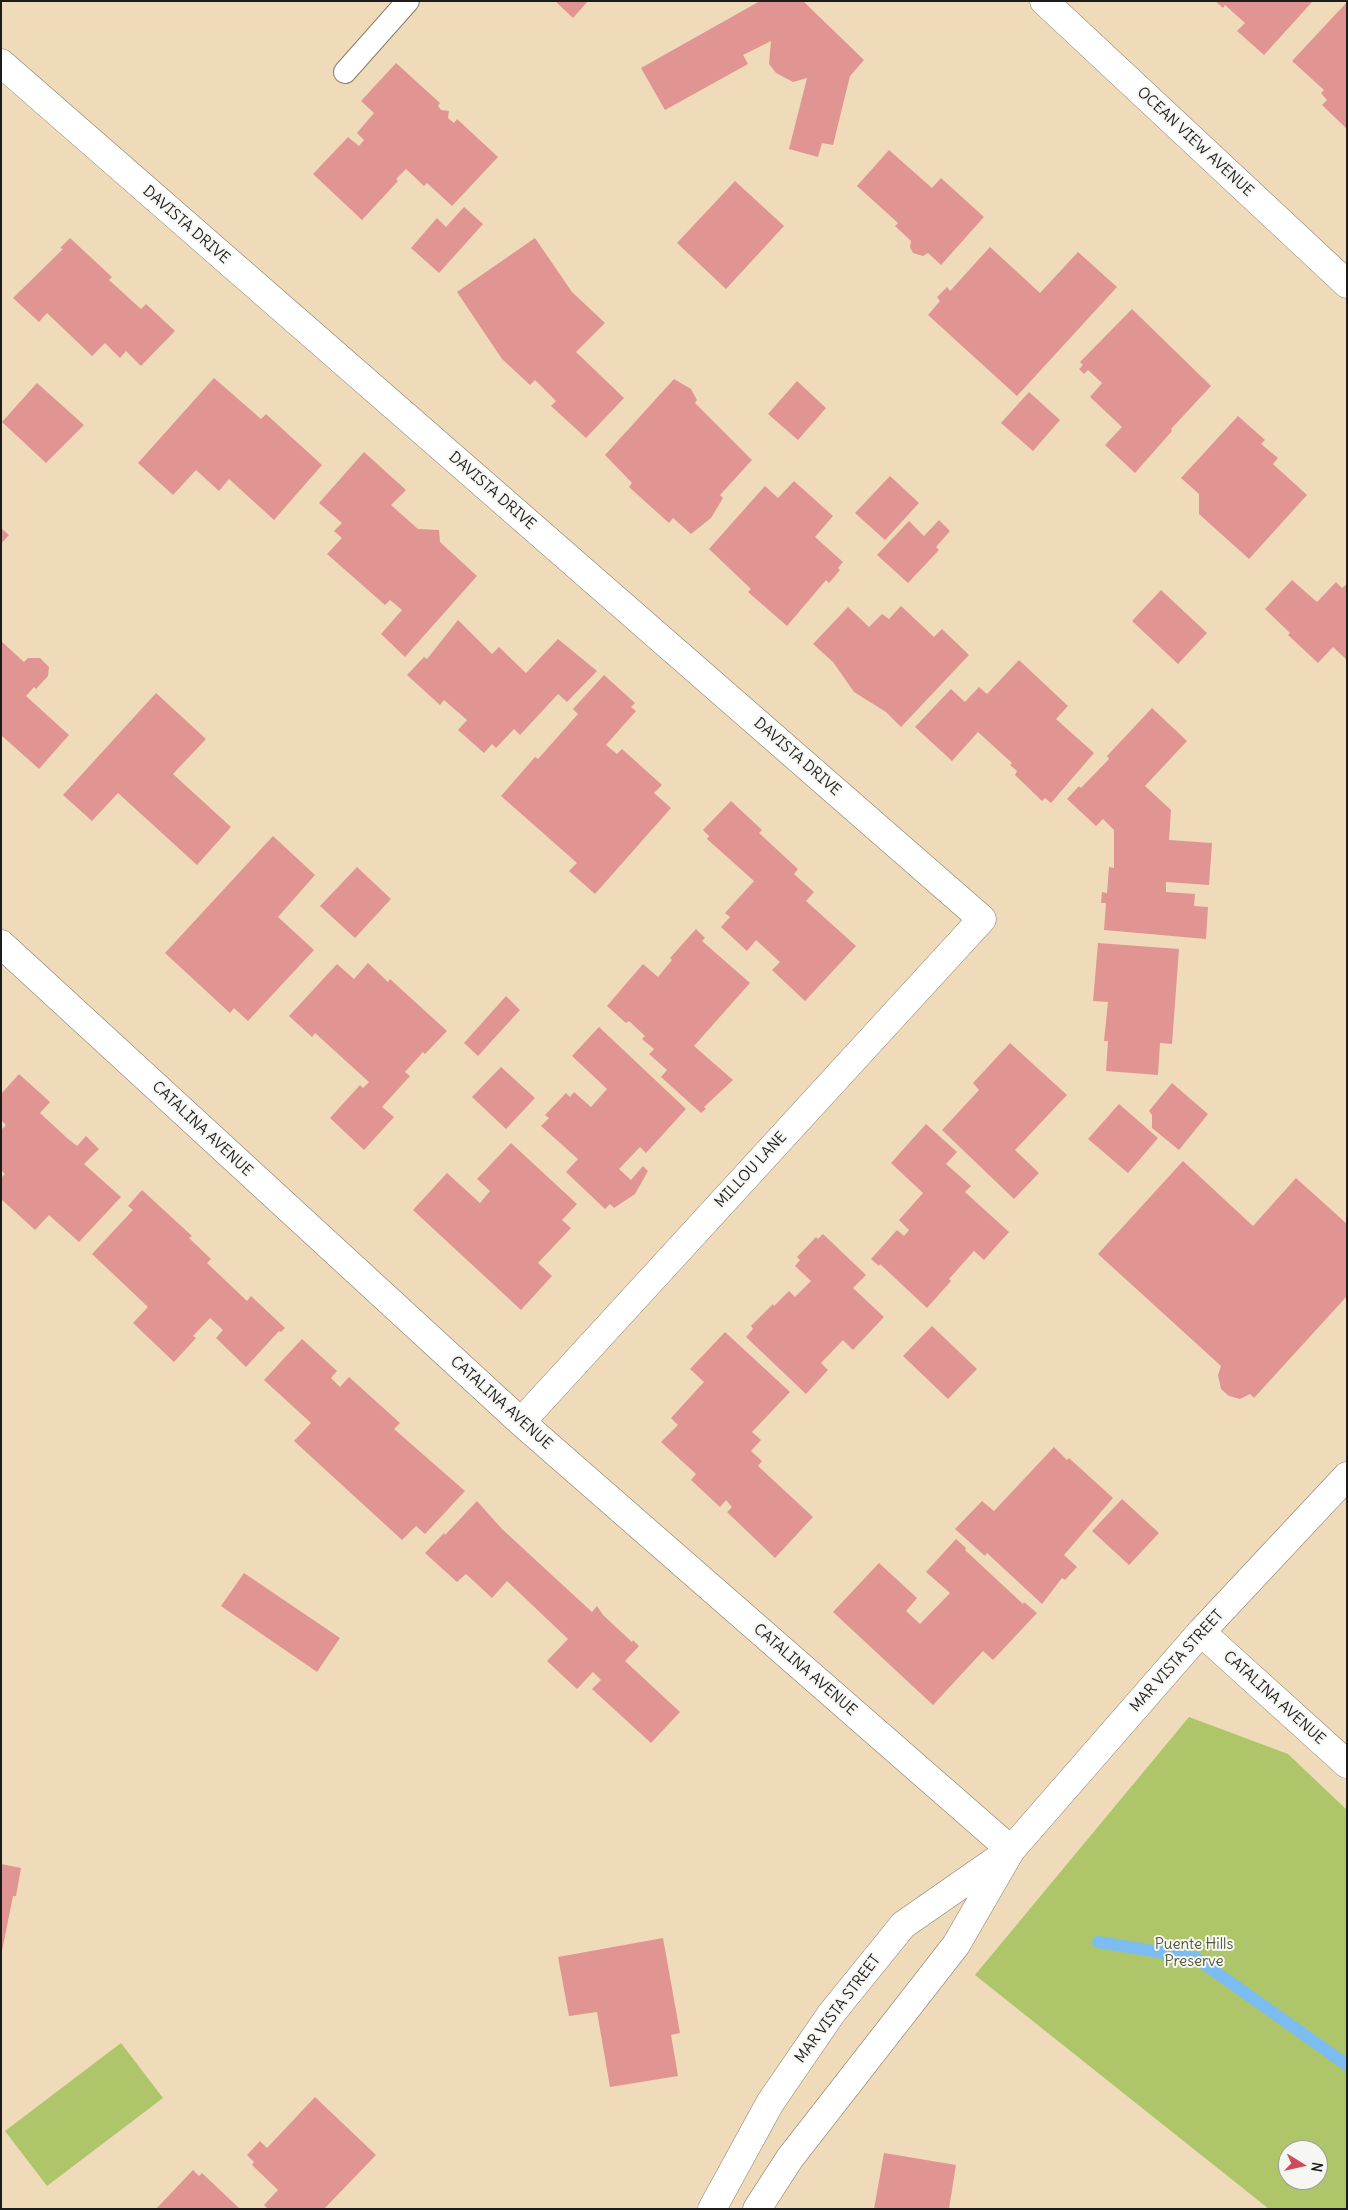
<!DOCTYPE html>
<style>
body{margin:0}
#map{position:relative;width:1348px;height:2210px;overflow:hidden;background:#efdbba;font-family:Delius,sans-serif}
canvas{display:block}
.frame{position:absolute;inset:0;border:2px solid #1c1c1c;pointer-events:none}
.north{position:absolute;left:1278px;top:2140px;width:50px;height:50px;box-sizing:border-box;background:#f6f6f2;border:1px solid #9f9f9c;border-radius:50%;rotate:99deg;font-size:14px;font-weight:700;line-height:20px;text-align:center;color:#1c1c1c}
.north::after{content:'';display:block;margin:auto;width:18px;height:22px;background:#d1495b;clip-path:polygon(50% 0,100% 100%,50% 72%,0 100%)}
</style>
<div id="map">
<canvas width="1348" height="2210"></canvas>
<div class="frame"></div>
<div class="north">N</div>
</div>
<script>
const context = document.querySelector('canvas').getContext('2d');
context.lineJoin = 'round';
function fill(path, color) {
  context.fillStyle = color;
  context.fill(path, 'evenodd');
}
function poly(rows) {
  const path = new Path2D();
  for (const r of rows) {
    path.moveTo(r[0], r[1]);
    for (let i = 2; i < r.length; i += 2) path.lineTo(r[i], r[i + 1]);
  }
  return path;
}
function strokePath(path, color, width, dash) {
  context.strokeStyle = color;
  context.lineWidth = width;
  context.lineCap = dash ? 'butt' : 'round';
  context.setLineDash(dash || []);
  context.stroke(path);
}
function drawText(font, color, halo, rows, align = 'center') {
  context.font = font + ' Delius,sans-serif';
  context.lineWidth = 4;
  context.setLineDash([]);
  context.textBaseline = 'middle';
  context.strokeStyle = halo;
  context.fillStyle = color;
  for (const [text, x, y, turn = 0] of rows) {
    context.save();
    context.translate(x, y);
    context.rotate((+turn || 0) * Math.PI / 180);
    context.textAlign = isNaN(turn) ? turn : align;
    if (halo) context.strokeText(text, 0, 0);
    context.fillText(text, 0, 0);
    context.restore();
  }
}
fill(poly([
 [1189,1717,1288,1754,1347,1810,1347,2209,1269,2209,975,1975],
 [1288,2150,1318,2150,1318,2180,1288,2180],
 [121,2043,163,2098,47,2186,5,2131]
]), '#afc569');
strokePath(poly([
 [1098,1942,1196,1958,1347,2065]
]), '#7cbdf1', 12);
fill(poly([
 [555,1,588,1,573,18],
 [760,1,803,1,864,60,850,76,833,145,822,143,818,157,789,149,807,78,793,82,776,73,769,64,771,41,743,55,748,64,665,110,641,68],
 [1215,1,1313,1,1264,55,1237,31,1245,23,1225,5,1223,8],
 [1347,2,1347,129,1322,105,1327,100,1321,93,1324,90,1292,61],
 [396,63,440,103,438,106,441,110,449,111,448,118,454,123,457,119,498,157,452,206,427,183,424,186,406,169,396,179,398,181,362,220,313,174,348,137,359,146,364,140,357,133,374,113,361,101],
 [889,150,932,188,941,178,984,217,941,265,928,253,923,256,913,253,910,247,911,241,895,226,898,223,857,186],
 [735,181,784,226,726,289,677,243],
 [464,207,483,224,439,273,411,248,437,218,446,227],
 [70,238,112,277,109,280,141,309,146,304,175,331,141,366,126,351,120,358,105,343,92,356,47,313,39,322,13,298,63,249,60,248],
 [535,238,572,292,605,323,576,352,624,398,586,438,551,406,556,401,535,380,530,385,502,359,457,292],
 [990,247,1040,293,1078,252,1117,287,1017,396,928,315,940,301,937,297,947,287,950,291],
 [1132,309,1211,386,1171,429,1172,431,1135,473,1105,445,1122,427,1090,397,1102,383,1088,370,1084,374,1079,369,1083,365,1080,362],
 [214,378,261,419,266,414,322,465,274,520,229,479,219,491,196,470,173,495,138,463],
 [674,379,691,389,697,400,695,403,752,460,720,495,723,498,711,518,691,534,673,518,669,523,629,487,632,483,605,455],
 [797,381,826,408,798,440,768,414],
 [37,383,84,425,46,463,2,422],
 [1029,392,1060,420,1033,451,1001,423],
 [1238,416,1265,440,1261,444,1278,458,1273,464,1307,495,1249,559,1199,514,1199,494,1181,478],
 [364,452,406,490,391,505,418,529,439,530,440,542,477,576,405,657,381,634,402,610,390,600,385,605,327,554,342,538,334,531,342,523,319,503],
 [890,476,919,503,885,540,855,513],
 [794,481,833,516,815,537,843,562,838,568,840,570,829,583,826,580,787,626,748,592,751,589,709,549,765,486,778,498],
 [939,520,950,531,936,547,939,550,908,583,877,555,909,521,924,536],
 [1,528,9,535,1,544],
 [1292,580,1317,602,1336,582,1342,588,1347,584,1347,660,1333,647,1318,663,1288,635,1290,633,1265,609],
 [1161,590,1207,633,1178,664,1132,621],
 [901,606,934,637,942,629,969,655,901,727,886,712,854,692,833,662,813,644,848,607,869,627,882,614,889,619],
 [458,620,492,654,499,647,526,673,558,639,597,671,567,702,558,694,520,735,514,729,496,748,492,744,484,753,458,730,467,720,444,700,440,705,407,675,424,657,427,659],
 [1,641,24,662,28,658,40,658,49,667,48,676,36,689,34,687,26,696,69,735,39,769,1,735],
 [1019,660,1068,706,1056,719,1094,753,1051,803,1045,798,1042,801,1015,775,1017,771,1010,765,1012,763,978,732,952,761,915,727,951,689,965,702,979,687,987,694],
 [604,675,635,703,631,707,636,711,606,745,617,754,622,749,662,785,654,793,671,808,595,894,569,871,577,863,501,796,535,757,538,759,578,714,573,709],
 [156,693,206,739,173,774,231,827,197,865,118,793,92,821,63,795],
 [1152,708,1187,741,1145,786,1171,810,1169,840,1212,843,1209,885,1166,882,1166,892,1195,894,1194,906,1208,907,1206,939,1104,930,1106,903,1101,903,1102,892,1107,893,1109,867,1114,868,1114,830,1103,819,1096,826,1067,799,1079,786,1081,788,1109,759,1107,756],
 [731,801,762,830,759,833,798,869,794,874,814,892,806,901,856,946,805,1001,772,970,780,962,756,940,747,951,721,927,730,917,725,913,754,881,707,839,709,836,703,830],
 [273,836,315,875,278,917,314,950,248,1021,234,1008,230,1013,165,953],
 [357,867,391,899,355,938,320,906],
 [696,929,705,938,702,941,750,983,694,1046,733,1080,704,1107,706,1109,701,1113,661,1077,667,1070,649,1054,654,1049,642,1039,645,1036,629,1021,626,1023,607,1006,643,964,658,977,672,960,670,958],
 [1098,943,1179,949,1172,1044,1160,1043,1158,1075,1106,1071,1108,1041,1104,1041,1108,1002,1093,1001],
 [368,963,388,982,390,979,447,1031,425,1054,423,1052,405,1072,410,1076,382,1107,394,1117,364,1150,330,1118,360,1085,363,1088,369,1082,315,1033,312,1037,289,1016,337,964,354,979],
 [506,996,520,1010,478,1056,464,1043],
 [599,1027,686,1109,646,1153,640,1147,619,1169,631,1180,643,1166,648,1171,635,1194,614,1208,610,1204,605,1209,566,1172,578,1159,541,1126,549,1118,545,1115,566,1093,570,1097,574,1092,591,1107,607,1089,572,1056],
 [1010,1043,1067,1095,1015,1150,1039,1173,1014,1199,942,1130,979,1090,973,1083],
 [501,1067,535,1098,506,1129,472,1097],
 [19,1074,50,1102,40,1113,67,1138,77,1146,86,1136,99,1149,84,1164,121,1197,79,1242,49,1215,35,1230,1,1199,1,1178,5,1174,1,1170,1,1130,6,1125,1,1120,1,1094],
 [1172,1083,1208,1114,1179,1150,1152,1128,1152,1115,1149,1111],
 [1119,1104,1158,1138,1128,1173,1088,1139],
 [926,1124,957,1152,946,1164,971,1186,965,1192,1009,1232,984,1260,974,1251,949,1279,951,1281,927,1308,880,1264,879,1266,871,1259,897,1230,904,1236,909,1230,899,1220,923,1193,891,1163],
 [511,1143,577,1204,562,1220,571,1228,538,1263,552,1276,521,1310,413,1210,447,1173,480,1203,490,1191,477,1179],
 [1183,1161,1253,1226,1296,1178,1347,1224,1347,1296,1254,1398,1250,1394,1240,1399,1229,1396,1221,1389,1218,1375,1221,1366,1098,1254],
 [142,1190,192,1236,189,1238,211,1259,207,1263,247,1301,251,1296,285,1328,281,1332,279,1331,246,1367,216,1338,223,1330,210,1318,193,1336,196,1338,174,1362,133,1323,148,1307,92,1254,133,1210,128,1206],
 [823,1234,866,1275,853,1288,884,1317,853,1350,843,1340,821,1363,828,1370,806,1394,746,1337,753,1329,751,1326,773,1304,774,1306,789,1291,795,1297,811,1281,795,1266,800,1260,797,1257,816,1237,818,1239],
 [932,1326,977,1369,948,1399,903,1356],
 [725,1332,790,1392,752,1432,761,1440,751,1451,762,1461,758,1466,813,1517,775,1558,727,1512,732,1507,726,1500,720,1507,691,1480,696,1474,661,1442,678,1425,671,1418,704,1382,690,1369],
 [302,1339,337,1371,331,1378,340,1387,349,1377,400,1423,394,1429,465,1491,425,1534,416,1526,402,1540,294,1441,311,1423,264,1380],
 [1054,1447,1067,1460,1069,1458,1113,1498,1064,1555,1077,1567,1065,1580,1062,1578,1042,1604,987,1553,985,1556,955,1529,982,1501,994,1511],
 [1122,1499,1159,1533,1129,1565,1092,1531],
 [477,1501,502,1529,592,1612,597,1606,603,1615,632,1642,633,1640,639,1646,625,1661,680,1712,651,1743,592,1689,601,1680,593,1672,577,1689,547,1661,568,1639,507,1581,492,1598,466,1574,457,1582,425,1553,444,1533,445,1535],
 [956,1539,966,1548,965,1550,1023,1604,1024,1602,1037,1613,993,1660,983,1651,933,1705,833,1612,879,1563,917,1598,906,1611,920,1624,950,1593,926,1572],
 [244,1573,340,1638,317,1672,221,1606],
 [1,1864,21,1868,16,1896,13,1896,2,1951],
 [663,1938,680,2033,671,2035,678,2076,610,2087,597,2012,569,2016,558,1957],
 [315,2097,376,2155,324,2209,268,2209,264,2205,278,2190,252,2165,254,2162,247,2155,260,2141,267,2148],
 [884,2153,956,2165,949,2209,874,2209],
 [193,2170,199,2176,202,2173,240,2209,156,2209]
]), '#e09593');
const lane = poly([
 [345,72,408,1]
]);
const street = poly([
 [1044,1,1347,284],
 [1,63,982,919,521,1422],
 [1,944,521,1422,1011,1850],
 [1201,1632,1347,1764]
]);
const secondary = poly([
 [712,2209,770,2103,831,2014,903,1925,1005,1854],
 [757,2209,790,2158,956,1945,1011,1850,1201,1632,1347,1476]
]);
strokePath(lane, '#867c6b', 24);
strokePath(street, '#867c6b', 29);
strokePath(secondary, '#867c6b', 29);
strokePath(lane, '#fff', 22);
strokePath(street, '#fff', 28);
strokePath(secondary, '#fff', 28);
drawText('15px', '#1c1c1c', '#f6f6f2', [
 ["OCEAN VIEW AVENUE",1195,142,43],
 ["DAVISTA DRIVE",186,225,41],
 ["DAVISTA DRIVE",492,491,41],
 ["DAVISTA DRIVE",797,757,41],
 ["CATALINA AVENUE",202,1129,43],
 ["MILLOU LANE",751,1170,-47],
 ["CATALINA AVENUE",501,1403,42],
 ["MAR VISTA STREET",1177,1661,-48],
 ["CATALINA AVENUE",805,1670,41],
 ["CATALINA AVENUE",1274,1698,42],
 ["MAR VISTA STREET",838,2009,-53]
]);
drawText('15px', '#4f5737', '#f6f6f2', [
 ["Puente Hills",1194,1945],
 ["Preserve",1194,1962]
]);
</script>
